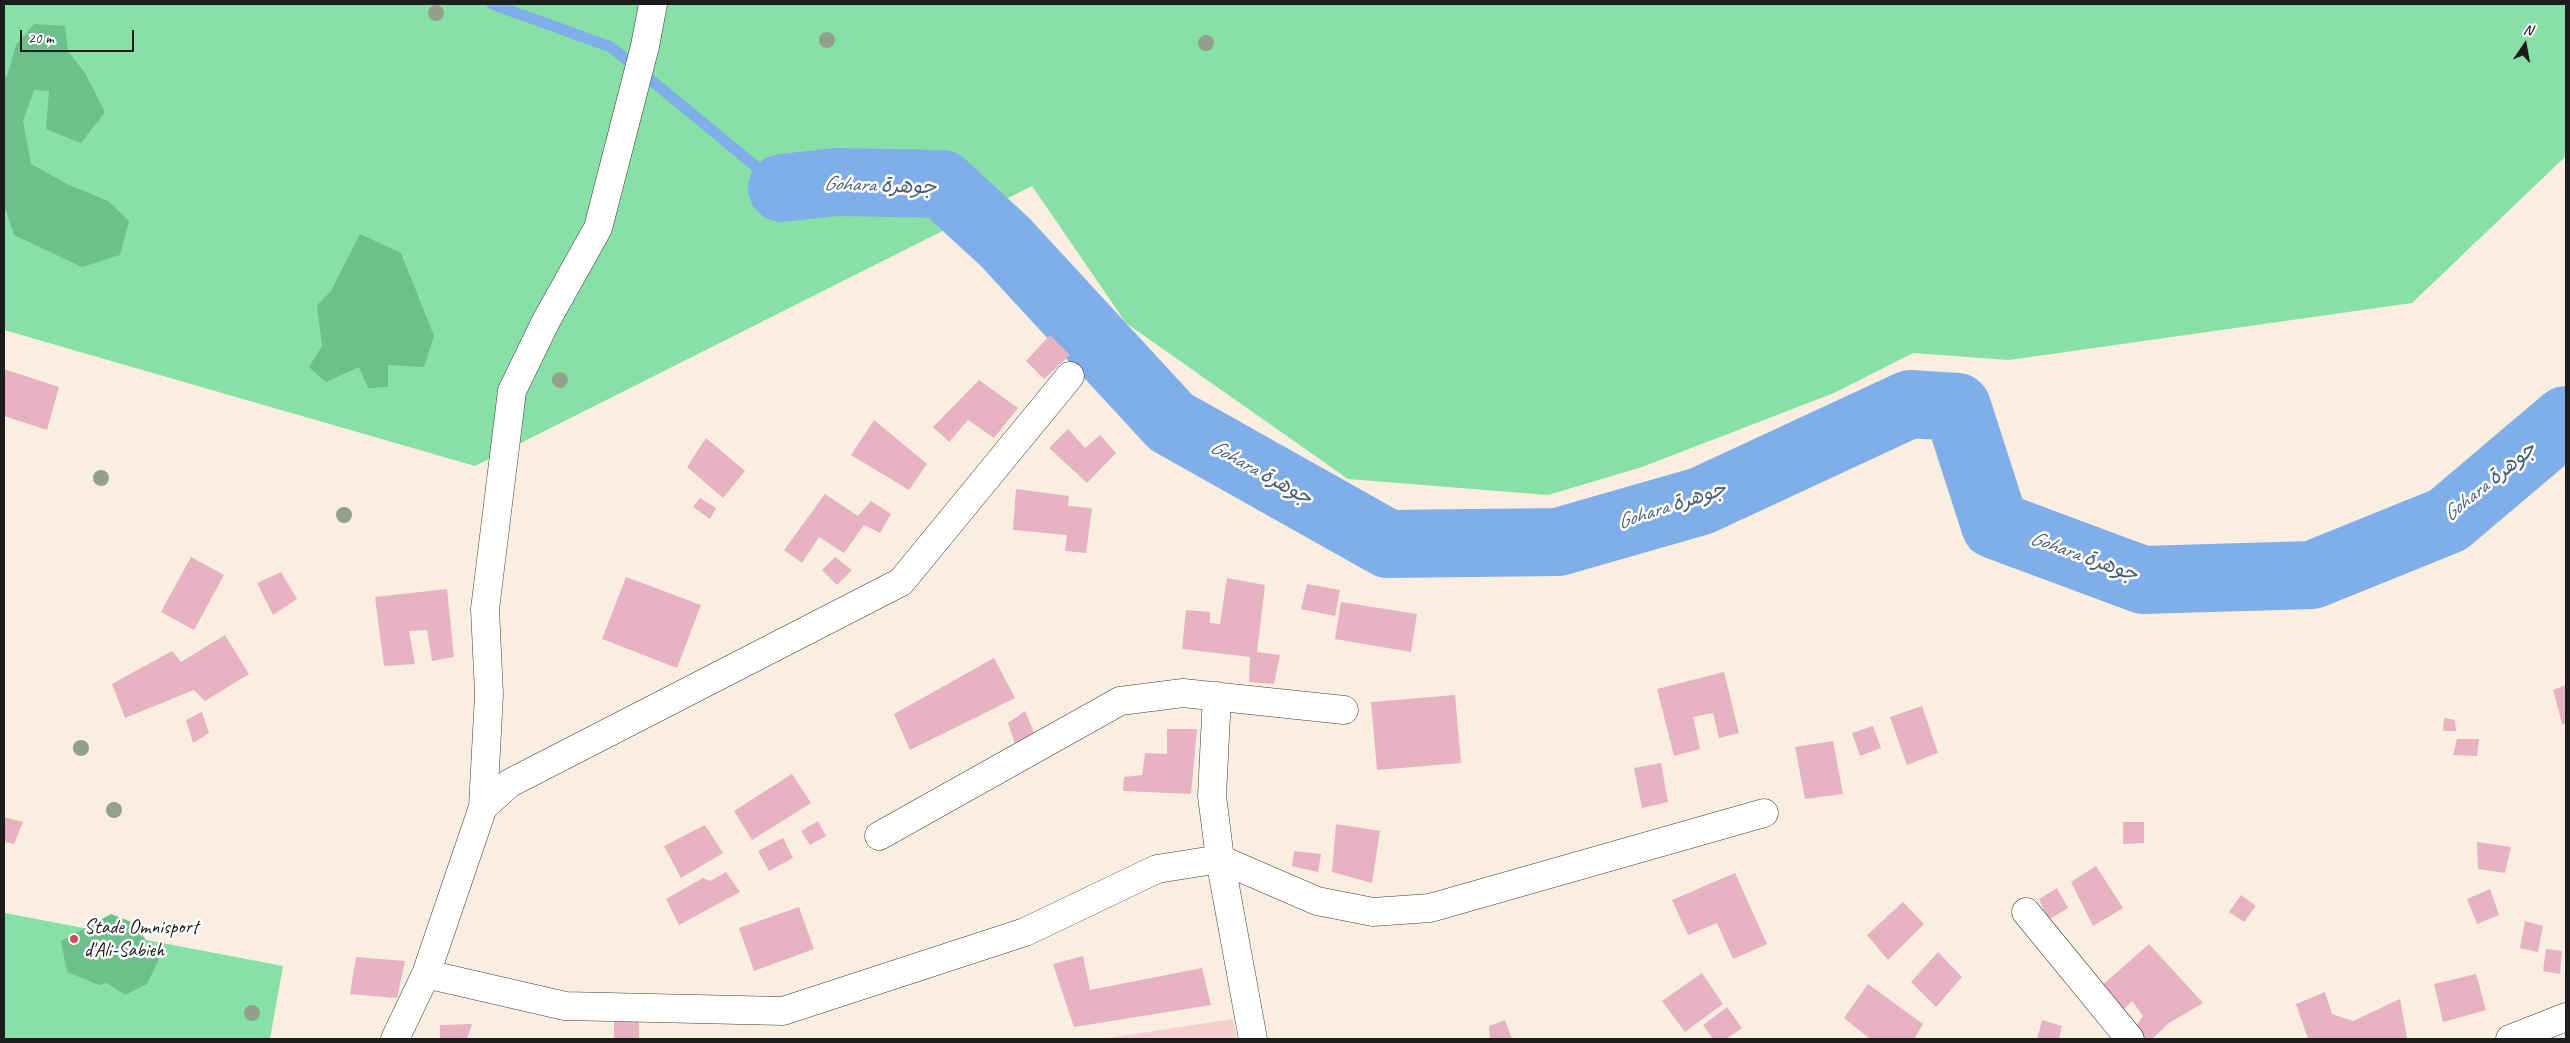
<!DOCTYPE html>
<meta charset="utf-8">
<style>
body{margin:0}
#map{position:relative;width:2570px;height:1043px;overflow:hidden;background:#f9eedf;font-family:Caveat,sans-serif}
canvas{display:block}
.frame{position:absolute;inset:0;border:5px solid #1c1c1c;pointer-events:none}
.north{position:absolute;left:2500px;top:20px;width:50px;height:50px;-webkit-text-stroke:4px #fff;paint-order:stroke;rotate:12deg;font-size:14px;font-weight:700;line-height:20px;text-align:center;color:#1c1c1c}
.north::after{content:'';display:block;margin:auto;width:18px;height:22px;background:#1c1c1c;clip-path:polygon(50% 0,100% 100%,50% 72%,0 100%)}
.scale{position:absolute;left:20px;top:30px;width:114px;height:22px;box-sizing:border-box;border:2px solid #1c1c1c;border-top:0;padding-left:6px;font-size:15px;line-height:18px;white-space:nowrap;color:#1c1c1c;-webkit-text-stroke:4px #fff;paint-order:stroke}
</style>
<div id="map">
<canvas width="2570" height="1043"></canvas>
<div class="frame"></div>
<div class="north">N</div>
<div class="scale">20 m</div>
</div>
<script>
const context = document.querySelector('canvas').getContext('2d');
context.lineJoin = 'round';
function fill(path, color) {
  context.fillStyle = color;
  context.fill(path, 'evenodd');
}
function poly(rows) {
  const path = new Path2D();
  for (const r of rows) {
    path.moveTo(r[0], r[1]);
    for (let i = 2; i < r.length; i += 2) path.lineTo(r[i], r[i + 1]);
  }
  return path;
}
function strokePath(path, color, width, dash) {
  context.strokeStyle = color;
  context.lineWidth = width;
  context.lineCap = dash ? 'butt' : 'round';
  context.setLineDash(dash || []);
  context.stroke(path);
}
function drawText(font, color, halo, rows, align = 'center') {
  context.font = font + ' Caveat,"Playpen Sans Arabic",sans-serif';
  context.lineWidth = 5;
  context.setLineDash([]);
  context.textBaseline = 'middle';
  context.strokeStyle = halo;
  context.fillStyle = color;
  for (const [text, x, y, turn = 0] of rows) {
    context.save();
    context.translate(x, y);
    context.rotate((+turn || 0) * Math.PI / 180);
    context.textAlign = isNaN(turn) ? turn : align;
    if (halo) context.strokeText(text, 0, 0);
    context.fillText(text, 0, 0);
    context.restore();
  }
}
fill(poly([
 [1233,1019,1237,1039,1101,1039]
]), '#f7d0cd');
fill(poly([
 [4,4,2566,4,2566,156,2412,303,2009,360,1913,353,1834,393,1642,467,1548,495,1348,479,1126,323,1032,186,475,466,4,330],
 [4,891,5,913,283,966,270,1039,4,1039]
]), '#87e1a6');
fill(poly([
 [34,24,65,26,68,51,85,73,105,112,81,143,46,129,49,91,34,90,23,121,31,164,67,184,108,201,129,221,120,255,82,267,14,235,4,205,4,76,7,76,16,45],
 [360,234,401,253,434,336,424,367,388,365,388,387,368,388,359,367,326,382,309,367,322,346,317,305,331,291],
 [111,914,134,923,159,959,147,984,125,995,107,983,99,985,67,972,61,941]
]), '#6dbf8b');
strokePath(poly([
 [492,4,611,47,782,188]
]), '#80aeea', 11);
strokePath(poly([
 [782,188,836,182,942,184,1005,242,1171,422,1388,544,1558,542,1701,501,1910,404,1957,407,1995,525,2143,580,2312,575,2448,520,2566,420]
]), '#80aeea', 68);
fill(poly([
 [1050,335,1070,355,1044,379,1026,361],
 [4,369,59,387,47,430,4,416],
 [979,380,1018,408,994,438,968,420,949,442,933,427],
 [874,420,927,464,909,490,851,455],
 [1068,429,1085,448,1100,435,1116,453,1087,483,1049,448],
 [706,438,745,471,723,498,687,467],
 [1016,489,1069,496,1068,506,1092,508,1086,553,1065,551,1067,535,1013,530],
 [825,494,858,516,871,501,891,514,880,533,864,525,844,553,819,537,802,563,784,550],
 [700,498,716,508,710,519,693,507],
 [191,557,224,575,194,630,161,612],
 [835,557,852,570,837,585,822,570],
 [281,572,297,599,273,615,257,583],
 [626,577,701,605,677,668,602,639],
 [1227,578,1265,585,1257,652,1280,655,1274,684,1249,682,1250,657,1182,649,1186,610,1210,612,1210,623,1220,624],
 [1307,584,1340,590,1335,616,1301,609],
 [447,589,454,657,432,661,427,630,409,631,415,664,384,666,375,597],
 [1341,602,1417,614,1411,652,1335,639],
 [225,635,249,674,205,701,194,690,125,718,112,684,172,651,181,662],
 [994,658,1015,698,910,750,894,714],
 [1724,672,1739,733,1719,738,1713,713,1693,717,1700,749,1674,756,1657,689],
 [2566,685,2566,724,2562,724,2553,690],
 [1455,695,1461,763,1377,770,1371,702],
 [1922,706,1938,753,1907,765,1890,717],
 [1025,711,1035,735,1015,744,1008,723],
 [202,712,209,733,193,743,186,720],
 [2444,718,2455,720,2456,731,2443,731],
 [1873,726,1881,748,1860,756,1852,733],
 [1167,729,1197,729,1191,794,1123,791,1124,777,1142,775,1145,753,1167,754],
 [2457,739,2479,739,2477,756,2453,755],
 [1833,741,1843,794,1805,799,1795,747],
 [1661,763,1668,802,1642,808,1634,768],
 [792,774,811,803,752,840,734,811],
 [4,817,23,822,14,844,4,842],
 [818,821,826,836,810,845,801,831],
 [2123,822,2144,822,2144,843,2123,844],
 [1336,824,1380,831,1372,883,1332,872],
 [705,825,723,853,681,878,664,846],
 [783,838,793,858,769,871,758,851],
 [2477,842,2511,847,2505,873,2478,869],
 [1294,851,1321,854,1318,872,1292,866],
 [2096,866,2123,908,2093,926,2071,882],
 [726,872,740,892,679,925,666,899,703,878,710,881],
 [1735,873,1767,944,1733,959,1717,923,1688,935,1672,900],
 [2057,888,2068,908,2048,920,2039,899],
 [2490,889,2499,915,2477,924,2467,899],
 [2241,895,2256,906,2244,922,2229,912],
 [1903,902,1924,924,1888,960,1867,935],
 [799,907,814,949,754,971,739,928],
 [2525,921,2543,926,2538,952,2520,948],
 [2149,944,2203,1003,2169,1023,2152,1039,2140,1039,2134,1029,2143,1016,2132,1001,2119,1014,2099,988],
 [2546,949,2562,951,2560,974,2543,971],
 [1938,952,1962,977,1936,1007,1911,982],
 [1083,956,1090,990,1202,968,1211,1005,1074,1027,1053,964],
 [356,957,405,961,397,998,350,994],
 [1702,973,1723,1004,1685,1032,1662,1001],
 [2476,974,2486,1010,2443,1022,2434,984],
 [1868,984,1923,1024,1914,1039,1870,1039,1844,1018],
 [2325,992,2332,1014,2353,1021,2400,999,2407,1038,2308,1039,2296,1004],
 [1727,1007,1742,1028,1726,1039,1713,1039,1703,1025],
 [1505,1020,1512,1039,1490,1039,1489,1026],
 [2042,1020,2062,1026,2059,1039,2037,1039],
 [614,1021,639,1021,639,1039,614,1039],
 [472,1024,467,1039,440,1039,440,1025]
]), '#e7b3c3');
const minor = poly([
 [1217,696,1212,796,1220,859,1253,1039],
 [483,807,489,694,485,609,512,391,546,321,598,228,645,46,653,4],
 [879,836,1120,701,1183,693,1344,710],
 [2026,912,2130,1039],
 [426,974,565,1006,783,1011,1025,932,1157,869,1220,859,1317,901,1373,912,1430,908,1764,813],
 [395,1039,426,974,483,807,510,783,901,582,1070,376],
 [2510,1039,2566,1017]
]);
strokePath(minor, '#3d3c39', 29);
strokePath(minor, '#fff', 28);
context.fillStyle = '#94a08e';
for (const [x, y] of [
 [436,13],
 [827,40],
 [1206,43],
 [560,380],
 [101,478],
 [344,515],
 [81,748],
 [114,810],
 [252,1013]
]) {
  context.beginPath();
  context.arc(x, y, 8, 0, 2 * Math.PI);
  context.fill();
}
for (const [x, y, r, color] of [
 [74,939,5,"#d1495b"]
]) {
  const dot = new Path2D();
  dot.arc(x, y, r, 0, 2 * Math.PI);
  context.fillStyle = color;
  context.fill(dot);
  strokePath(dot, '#fff', 2);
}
drawText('20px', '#1c1c1c', '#fff', [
 ["Stade Omnisport",84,928],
 ["d'Ali-Sabieh",84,951]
], 'left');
drawText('italic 21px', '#495e79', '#fff', [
 ["Gohara جوهرة",880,186,2],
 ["Gohara جوهرة",1261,473,29],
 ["Gohara جوهرة",2490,482,-39],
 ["Gohara جوهرة",1672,506,-18],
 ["Gohara جوهرة",2084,557,20]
]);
</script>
